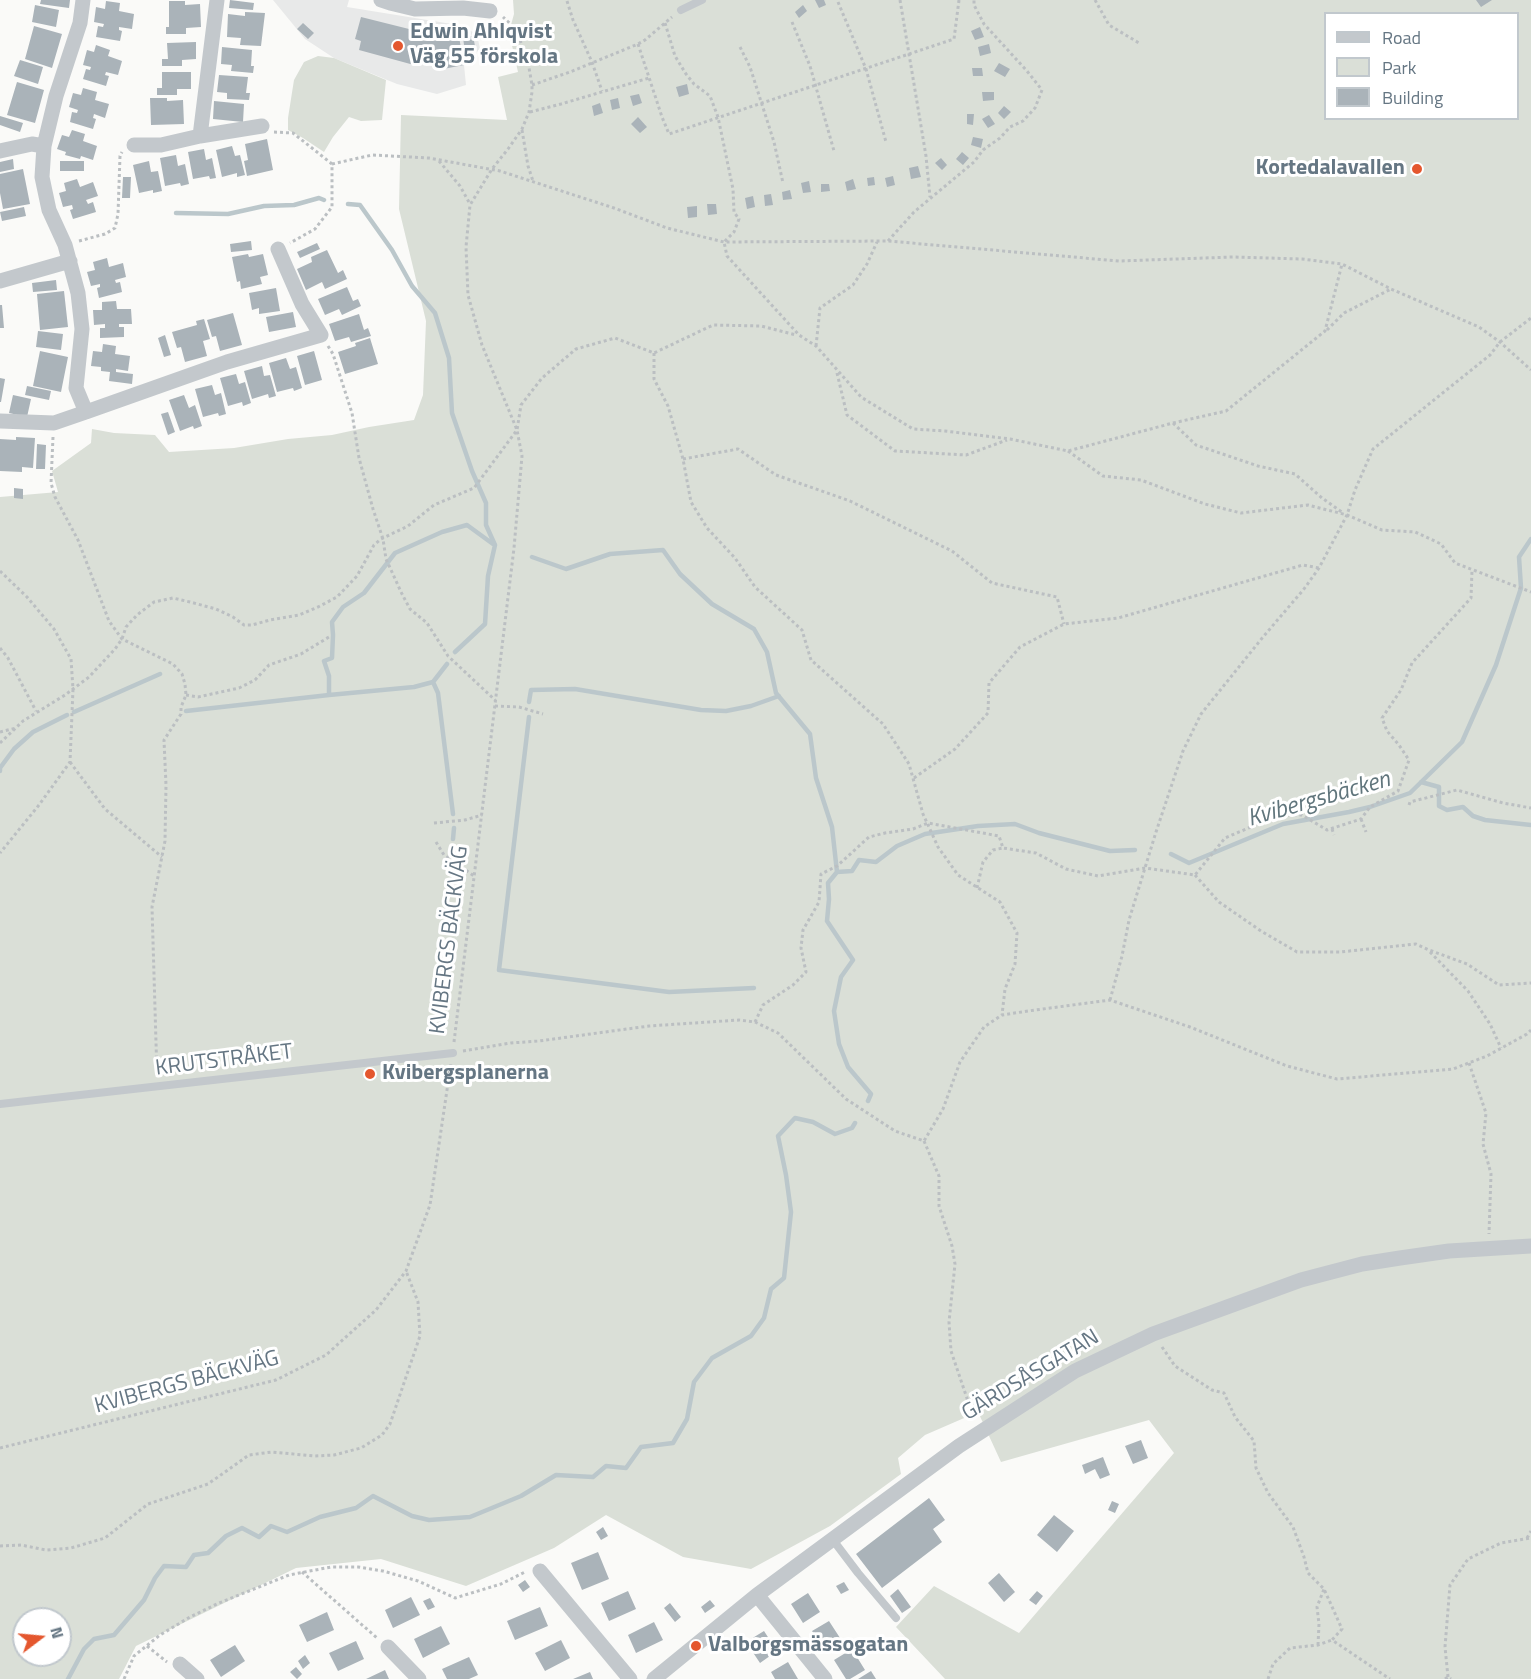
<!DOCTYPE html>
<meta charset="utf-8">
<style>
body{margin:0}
#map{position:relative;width:1531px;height:1679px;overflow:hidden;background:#fafaf8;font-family:"Titillium Web",sans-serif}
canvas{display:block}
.legend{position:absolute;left:1324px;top:12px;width:195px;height:108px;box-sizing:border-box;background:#fff;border:2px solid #c1c8cd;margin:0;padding:8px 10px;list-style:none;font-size:18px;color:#657683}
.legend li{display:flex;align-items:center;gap:12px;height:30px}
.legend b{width:30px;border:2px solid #c1c8cd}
.north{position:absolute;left:12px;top:1607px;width:60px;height:60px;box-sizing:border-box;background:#fff;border:2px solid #c1c8cd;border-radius:50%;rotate:74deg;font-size:16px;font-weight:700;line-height:24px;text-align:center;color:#657683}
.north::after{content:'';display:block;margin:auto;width:21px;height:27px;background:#e4572e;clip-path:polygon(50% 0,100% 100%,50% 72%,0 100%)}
</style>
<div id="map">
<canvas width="1531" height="1679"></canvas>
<ul class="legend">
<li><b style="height:8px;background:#c3c8cc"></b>Road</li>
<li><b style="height:16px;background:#dadfd7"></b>Park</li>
<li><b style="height:16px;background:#aab3b9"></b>Building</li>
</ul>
<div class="north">N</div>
</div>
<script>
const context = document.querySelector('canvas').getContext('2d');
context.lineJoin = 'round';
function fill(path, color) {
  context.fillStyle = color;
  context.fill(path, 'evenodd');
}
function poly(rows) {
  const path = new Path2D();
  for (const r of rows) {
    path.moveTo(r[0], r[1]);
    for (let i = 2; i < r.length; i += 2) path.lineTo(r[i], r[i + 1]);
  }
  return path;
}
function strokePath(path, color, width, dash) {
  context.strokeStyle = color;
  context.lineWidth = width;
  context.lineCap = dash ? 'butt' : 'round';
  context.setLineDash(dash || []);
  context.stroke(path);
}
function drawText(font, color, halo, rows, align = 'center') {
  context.font = font + ' "Titillium Web",sans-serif';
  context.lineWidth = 6;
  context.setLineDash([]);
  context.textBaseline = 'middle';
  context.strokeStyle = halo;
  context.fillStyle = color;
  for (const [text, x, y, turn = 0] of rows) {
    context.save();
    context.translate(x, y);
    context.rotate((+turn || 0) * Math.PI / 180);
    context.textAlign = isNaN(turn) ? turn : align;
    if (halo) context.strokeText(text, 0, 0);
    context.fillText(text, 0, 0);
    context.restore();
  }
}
fill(poly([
 [273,0,349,0,347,7,458,25,477,34,480,49,477,52,466,57,464,65,466,85,437,94,397,84,334,58,305,39]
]), '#e8e9e9');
fill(poly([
 [513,0,1531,0,1531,1679,945,1679,896,1627,934,1586,1019,1633,1174,1453,1149,1420,1001,1462,978,1412,925,1435,898,1458,901,1474,830,1526,751,1569,683,1557,606,1515,554,1548,466,1586,381,1559,296,1568,136,1646,119,1679,0,1679,0,497,58,492,52,471,91,443,92,429,114,433,155,435,169,452,234,448,288,439,332,435,369,427,414,420,423,395,426,321,399,209,401,115,507,120,498,77,518,72,509,32,514,14],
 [1326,14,1518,14,1518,118,1326,118],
 [24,1619,60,1619,60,1655,24,1655],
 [318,56,334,58,386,80,382,120,361,121,349,117,333,137,324,152,303,138,288,130,288,118,294,80,304,62]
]), '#dadfd7');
strokePath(poly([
 [348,204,360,205,392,250,412,286,435,313,449,358,452,413,472,471,486,503,486,525,495,545,488,576,485,624,455,652],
 [176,213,228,214,264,206,294,205,319,198,324,200],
 [532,557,566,569,610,554,663,550,680,574,712,604,754,629,767,652,776,693,810,734,816,778,832,827,837,872],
 [433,682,438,693,453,814],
 [329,695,414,687,433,682,447,664],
 [529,702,531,690,575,689,701,710,726,711,751,706,779,696],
 [186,711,329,695,329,676,324,661,332,658,333,635,332,622,343,607,364,593,395,553,442,532,467,525,493,544],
 [74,712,160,674],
 [529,717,499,970,669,992,754,988],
 [0,771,0,768,14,749,33,732,67,715],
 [1421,782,1439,787,1439,806,1447,810,1463,807,1473,816,1485,820,1531,825],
 [453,839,454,828],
 [1171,854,1189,863,1283,824,1349,812,1370,807,1410,793,1462,742,1496,665,1521,588,1519,557,1531,539],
 [868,1101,871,1094,848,1067,839,1044,834,1011,841,977,853,960,827,921,829,899,828,883,837,872,852,871,859,860,876,862,897,846,925,834,978,826,1015,824,1039,833,1110,851,1135,850],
 [68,1679,84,1649,94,1639,114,1635,144,1600,155,1578,164,1566,186,1567,194,1555,208,1553,226,1536,242,1528,259,1537,271,1526,287,1532,320,1517,356,1508,373,1496,412,1516,429,1520,470,1517,521,1496,556,1475,593,1477,606,1466,626,1468,641,1447,673,1443,687,1419,694,1382,712,1358,751,1336,764,1318,771,1289,784,1278,791,1212,786,1175,778,1136,795,1118,813,1122,835,1134,852,1128,855,1123]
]), '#bbc7cb', 4.5);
fill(poly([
 [41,0,70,0,69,8,40,4],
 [230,0,254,3,253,10,229,8],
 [815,0,824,0,826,5,819,8],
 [1476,0,1492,0,1481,7],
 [106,1,120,3,119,11,134,14,132,29,119,27,119,30,122,31,120,41,96,37,98,26,103,27,104,24,94,22,96,7,105,9],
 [169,1,185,1,185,5,200,4,201,27,186,28,186,34,166,34,166,27,169,27],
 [35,5,59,10,56,27,32,22],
 [803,5,807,11,799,18,795,12],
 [245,12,265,13,261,46,240,45,241,38,227,37,228,14,245,16],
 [361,17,433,35,458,31,464,65,438,70,436,59,432,60,416,56,414,65,359,50,361,41,355,39],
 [303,23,314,33,308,39,297,29],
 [34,26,62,34,52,68,25,59],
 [980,27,984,37,975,40,971,31],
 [473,36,476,51,465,53,463,37],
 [196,42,196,59,182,60,182,66,162,66,162,59,168,59,167,43],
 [989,44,991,53,980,56,978,47],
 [96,45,110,50,108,56,122,61,118,75,106,72,105,75,109,76,106,86,83,79,86,69,90,70,91,67,83,65,87,50,94,52],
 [222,47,252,50,251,66,254,66,253,73,231,71,232,65,221,64],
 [20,60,43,67,38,84,14,76],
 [999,63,1010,69,1005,77,994,71],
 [972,68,982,68,983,76,973,76],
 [162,72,191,72,191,89,177,89,177,95,157,95,157,88,162,88],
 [219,75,248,77,246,93,250,93,249,100,227,99,227,93,217,92],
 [17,82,44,90,35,123,7,115],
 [687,84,689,94,679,97,676,87],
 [83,88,97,92,95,100,109,104,105,118,94,114,93,118,96,119,93,129,70,122,72,112,77,113,78,110,69,107,73,93,81,95],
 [982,92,994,92,994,100,983,101],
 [639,94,642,103,633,106,630,96],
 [150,98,167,98,167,101,183,100,184,124,151,125],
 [618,98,620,108,612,110,610,100],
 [214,101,244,104,243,122,213,119],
 [600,103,603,113,594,116,592,106],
 [1004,106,1011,112,1004,119,998,113],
 [967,114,974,114,973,125,967,124],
 [989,115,995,124,988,128,982,119],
 [0,116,23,123,20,132,0,125],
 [638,117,647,127,640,133,631,124],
 [72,130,85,134,83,141,97,146,93,160,81,156,80,159,65,155,66,152,57,149,62,135,69,137],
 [973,137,983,139,981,148,971,145],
 [267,139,273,170,247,176,244,161,248,160,245,144],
 [232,146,235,156,240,155,245,175,237,177,237,173,222,177,216,150],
 [204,149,206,160,212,158,216,178,210,179,209,176,193,179,188,152],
 [962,152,969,158,963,165,956,159],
 [176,155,178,166,185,164,189,184,181,186,180,183,165,186,160,158],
 [941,158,947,165,942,170,935,163],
 [13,159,14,169,0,172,0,162],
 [60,161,84,161,84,171,60,171],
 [149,161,151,172,158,171,162,191,153,193,153,190,139,193,133,165],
 [918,166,921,177,911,179,909,168],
 [23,169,30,204,3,209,0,193,0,174],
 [893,176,895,185,887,187,885,178],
 [123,177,131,177,130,198,122,198],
 [874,177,875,185,868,186,867,178],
 [77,179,80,187,93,182,98,196,86,200,88,204,93,202,96,212,73,219,70,210,73,209,72,205,63,207,59,193,66,191,64,183],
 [853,179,856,189,847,191,845,182],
 [809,181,811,192,803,193,801,183],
 [821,184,829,184,830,191,821,192],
 [790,190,792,199,783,200,782,192],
 [771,194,773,205,765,206,764,195],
 [753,196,755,207,747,209,745,198],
 [707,204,716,204,717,214,708,215],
 [697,206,697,217,688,218,687,207],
 [24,207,26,216,2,221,0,212],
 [251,241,252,250,231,252,230,244],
 [317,243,320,249,300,258,297,252],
 [327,250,338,273,343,270,347,279,325,289,322,282,306,290,297,269,312,262,311,257],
 [248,254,249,257,263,254,268,275,260,277,262,284,241,289,240,281,237,282,232,257],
 [107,258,109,267,123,263,126,277,115,280,116,283,120,282,122,292,99,298,97,288,100,287,100,284,91,286,87,272,95,270,93,262],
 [56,280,57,290,33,292,32,283],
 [347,287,353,301,358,299,361,306,342,315,339,309,325,315,318,299],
 [276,288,280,311,259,314,259,308,252,310,249,293],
 [64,291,68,327,40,330,37,294],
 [116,301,117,309,131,309,132,324,119,324,119,327,124,327,124,337,100,338,100,328,105,328,105,324,94,325,93,310,102,310,102,302],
 [0,305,2,305,4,328,0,328],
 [293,312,296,327,269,332,266,317],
 [233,313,242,345,220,351,216,336,212,337,207,320],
 [359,314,364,330,368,328,371,336,351,342,349,337,335,341,329,324],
 [204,319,210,339,203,341,207,356,185,362,181,347,177,348,172,332,197,325,196,321],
 [38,331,63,334,61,350,36,347],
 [165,335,171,355,164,357,158,338],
 [370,338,378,364,345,374,338,352,356,346,355,343],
 [103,344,116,346,115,354,130,356,128,371,116,369,116,372,133,374,132,384,109,381,110,372,101,371,101,367,91,366,93,351,102,352],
 [40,351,68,357,61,392,33,386],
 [314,351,322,380,305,385,297,356],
 [286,358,290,369,296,367,302,388,294,391,293,388,277,392,269,363],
 [262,366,264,376,270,375,276,396,269,398,268,394,252,399,244,371],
 [236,374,239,384,245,382,251,403,243,406,242,402,228,406,220,378],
 [0,378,5,379,1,402,0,402],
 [212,385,215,395,221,393,226,414,219,416,218,413,203,417,195,389],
 [27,386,51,391,49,400,25,395],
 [13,395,31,399,27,417,9,413],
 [184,395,189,408,195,405,202,426,194,429,193,426,180,431,169,400],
 [168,412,175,432,168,435,161,414],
 [16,437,35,438,33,468,22,467,22,472,0,471,0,439,16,440],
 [37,444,46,445,45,469,36,469],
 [14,488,23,489,23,499,14,498],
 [1141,1440,1148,1458,1133,1464,1125,1446],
 [1103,1457,1110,1475,1100,1479,1095,1469,1085,1474,1082,1465],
 [929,1498,945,1520,933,1529,942,1542,882,1588,856,1554],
 [1112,1501,1119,1504,1115,1513,1108,1510],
 [1054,1515,1074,1531,1057,1552,1037,1535],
 [603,1527,608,1536,601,1540,596,1532],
 [598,1552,609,1579,582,1590,571,1563],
 [999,1573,1015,1592,1004,1602,988,1583],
 [525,1580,530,1587,523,1592,518,1585],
 [844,1582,849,1590,841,1594,836,1586],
 [898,1589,911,1607,902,1613,890,1596],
 [628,1591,636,1609,609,1621,601,1603],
 [1037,1591,1043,1596,1036,1605,1029,1600],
 [808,1593,820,1612,803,1623,791,1604],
 [411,1597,420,1615,393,1628,385,1610],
 [430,1598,435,1607,428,1610,423,1601],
 [710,1600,715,1606,705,1613,701,1607],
 [670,1603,681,1617,675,1622,664,1608],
 [540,1607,548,1626,515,1640,507,1621],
 [327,1612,334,1630,307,1642,299,1625],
 [829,1621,842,1641,826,1652,812,1631],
 [654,1622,663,1640,636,1653,628,1635],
 [441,1626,450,1644,423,1658,414,1639],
 [764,1631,777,1651,760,1663,746,1642],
 [561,1640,570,1658,545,1671,535,1653],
 [356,1641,364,1659,338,1671,329,1653],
 [898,1643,902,1649,894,1653,891,1647],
 [235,1645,245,1661,221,1677,210,1660],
 [852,1649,865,1670,850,1679,846,1679,834,1660],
 [305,1655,310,1663,303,1669,298,1661],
 [469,1657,478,1675,469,1679,447,1679,442,1669],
 [788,1662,798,1679,775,1679,771,1672],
 [296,1667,302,1674,297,1679,290,1672],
 [385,1670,389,1679,366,1679],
 [871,1671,876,1679,858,1679],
 [590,1672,593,1679,573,1679]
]), '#aab3b9');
strokePath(poly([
 [900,0,926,156,930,197],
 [1095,0,1109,25,1139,43],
 [567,1,573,20,592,62,602,91],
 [838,2,866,69,886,142],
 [792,22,810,66,834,151],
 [665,23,675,56,686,74,694,84,710,96,718,117,733,189,734,212,739,219,734,232,724,242,727,256,799,335,816,346,861,397,913,429,945,431,1010,439,1068,451,1173,423,1226,411,1325,331,1342,264],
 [638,44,662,117,669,134,954,39,959,0],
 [740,47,750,67,774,142,783,183],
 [532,85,570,72,638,44,645,40,672,17],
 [530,112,561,104,649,78],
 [522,130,528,166,533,181],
 [274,132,293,133,332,164,332,207,315,229,290,243],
 [439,161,460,186,470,204],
 [332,164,372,155,429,158,500,171,614,208,667,228,724,242,888,241,1119,261,1233,257,1302,259,1342,264,1391,289,1479,327,1500,342,1531,370],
 [79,241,105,234,115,228,118,214,120,156,122,152],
 [888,241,914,212,974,162,983,150,1000,138,1010,127,1023,121,1035,108,1042,90,1027,71,984,24,974,5,974,0],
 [1327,330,1344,313,1391,289],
 [328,346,333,354,352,413,359,458,373,509,383,539,386,559,402,594,410,609,427,623,448,656,495,700],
 [816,346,820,308,853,285,867,264,877,242],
 [654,353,654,379,668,406,683,459,691,502,707,528,735,558,755,587,802,630,811,660,883,724,909,764,923,814,938,847,958,875,1000,902,1017,933,1015,964,1005,989,1002,1015],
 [837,373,847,415,895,451,966,455,1007,440],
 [1173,423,1196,445,1258,466,1295,474,1322,498,1343,513],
 [53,437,51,483,55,497,78,540,109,621,122,639,173,664,182,674,185,684,186,695,181,707,181,714,164,740,166,785,165,841,152,907,157,1076],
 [1068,451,1103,476,1141,480,1205,504,1241,513,1308,505,1347,515,1382,530,1415,532,1441,544,1455,563,1531,592],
 [683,459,738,449,776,475,850,501,952,551,992,583,1057,597,1064,624],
 [0,571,27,597,54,629,71,659,73,689,70,762,39,805,0,853],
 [0,648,8,658,36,711],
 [186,695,198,697,239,688,255,680,269,665,301,654,329,637],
 [495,706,519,707,543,714],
 [0,732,16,728],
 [0,743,23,721,65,695,89,677,115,649,122,639,126,627,137,615,154,602,173,598,190,602,216,609,233,617,244,625,252,625,270,620,299,615,318,607,337,597,357,576,374,545,381,539,408,526,434,505,474,488,517,430,521,405,542,378,576,349,615,338,654,353,713,325,761,326,796,335],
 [70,762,105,809,162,857],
 [914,778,955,749,988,713,989,683,1020,647,1064,624,1118,618,1303,565,1319,568],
 [1409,805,1410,802,1457,790,1503,803,1531,808],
 [1361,819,1366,832],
 [434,823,465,820,482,815],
 [1332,829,1334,835],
 [436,842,444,855,474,876],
 [1195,875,1219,902,1261,931,1297,952,1340,952,1416,944,1429,950,1467,964,1499,985,1531,983],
 [977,888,983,862,993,850,1003,848],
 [1430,952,1468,991,1490,1024,1501,1048],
 [1110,1000,1122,956,1129,920,1156,832,1183,751,1201,714,1263,637,1304,589,1319,568,1347,515,1355,490,1373,449,1490,355,1500,342,1531,318],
 [755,1022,763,1005,793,985,806,972,801,948,803,930,819,902,821,874,837,866,869,837,885,833,913,829,928,823,999,836,1003,848,1036,853,1066,869,1098,876,1145,868,1195,875,1225,838,1279,815,1302,815,1327,830,1361,819,1370,807,1398,791,1409,760,1399,745,1387,731,1382,718,1401,690,1412,663,1471,598,1472,570],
 [454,1042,514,548,522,456,517,430,482,345,468,295,466,247,470,205,492,169,508,149,522,129,529,112,532,92,532,85,528,62,516,29,503,17],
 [463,1051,511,1043,539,1041,649,1026,739,1020,755,1022,778,1033,846,1099,895,1131,924,1141,943,1109,960,1062,984,1027,1002,1015,1028,1011,1110,1000,1190,1027,1287,1066,1337,1079,1453,1069,1487,1056,1527,1034,1531,1030],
 [1469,1063,1486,1113,1483,1144,1491,1174,1489,1234],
 [924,1141,939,1176,939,1206,952,1246,955,1264,949,1322,951,1351,974,1419],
 [1162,1347,1175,1366,1212,1390,1224,1393,1235,1417,1254,1441,1256,1468,1268,1493,1293,1527,1304,1557,1308,1573,1324,1589,1342,1629,1332,1640,1390,1679],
 [0,1448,276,1380,326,1355,376,1310,406,1271,430,1205,451,1063],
 [1527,1538,1531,1531],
 [0,1546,21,1545,46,1550,71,1548,105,1538,148,1504,208,1484,249,1455,272,1452,314,1456,334,1455,361,1448,382,1435,390,1424,420,1336,418,1302,406,1271],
 [302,1572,377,1638],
 [1318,1645,1319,1624,1317,1607,1324,1589],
 [147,1646,167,1662],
 [1448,1677,1445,1647,1450,1585,1468,1559,1501,1543,1531,1538],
 [124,1679,134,1656,160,1635,190,1617,219,1603,289,1575,331,1567,358,1567,383,1571,418,1581,455,1598,501,1584,525,1572],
 [1268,1679,1273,1664,1290,1648,1318,1645,1332,1640],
 [1445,1679,1448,1677,1451,1679]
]), '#bbbfc2', 3, [3, 3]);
strokePath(poly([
 [681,10,702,0],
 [0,1104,453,1053],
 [833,1540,858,1573,896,1618]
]), '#c3c8cc', 8);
strokePath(poly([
 [381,0,390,3,415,9,463,8,490,11],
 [200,136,217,0],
 [134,145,161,145,200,136,262,126],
 [0,151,32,144,44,146],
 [0,281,70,261],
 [86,412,227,362,321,335,302,304,278,249],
 [0,421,54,423,86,412,76,388,82,329,78,293,65,245,49,210,42,177,44,146,56,96,80,23,83,0],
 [540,1571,630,1679],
 [757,1595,825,1679],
 [388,1647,419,1679],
 [180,1664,197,1679],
 [654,1679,757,1595,959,1446,1075,1371,1153,1334,1301,1280,1362,1264,1400,1258,1449,1251,1531,1246]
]), '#c3c8cc', 15);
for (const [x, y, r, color] of [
 [398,46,6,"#e4572e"],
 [1417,169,6,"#e4572e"],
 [370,1074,6,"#e4572e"],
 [696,1646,6,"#e4572e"]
]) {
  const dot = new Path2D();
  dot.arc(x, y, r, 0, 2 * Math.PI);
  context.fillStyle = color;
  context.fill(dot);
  strokePath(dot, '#fff', 2);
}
drawText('bold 22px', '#657683', '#fff', [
 ["Edwin Ahlqvist",410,33],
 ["Väg 55 förskola",410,58],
 ["Kortedalavallen",1405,169,"right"],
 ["Kvibergsplanerna",382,1074],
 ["Valborgsmässogatan",708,1646]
], 'left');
drawText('22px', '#657683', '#fff', [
 ["KVIBERGS BÄCKVÄG",450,940,-83],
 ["KRUTSTRÅKET",224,1061,-7],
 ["GÄRDSÅSGATAN",1031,1376,-31],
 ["KVIBERGS BÄCKVÄG",187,1383,-15]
]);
drawText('italic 24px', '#60757c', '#fff', [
 ["Kvibergsbäcken",1319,800,-16]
]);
</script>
